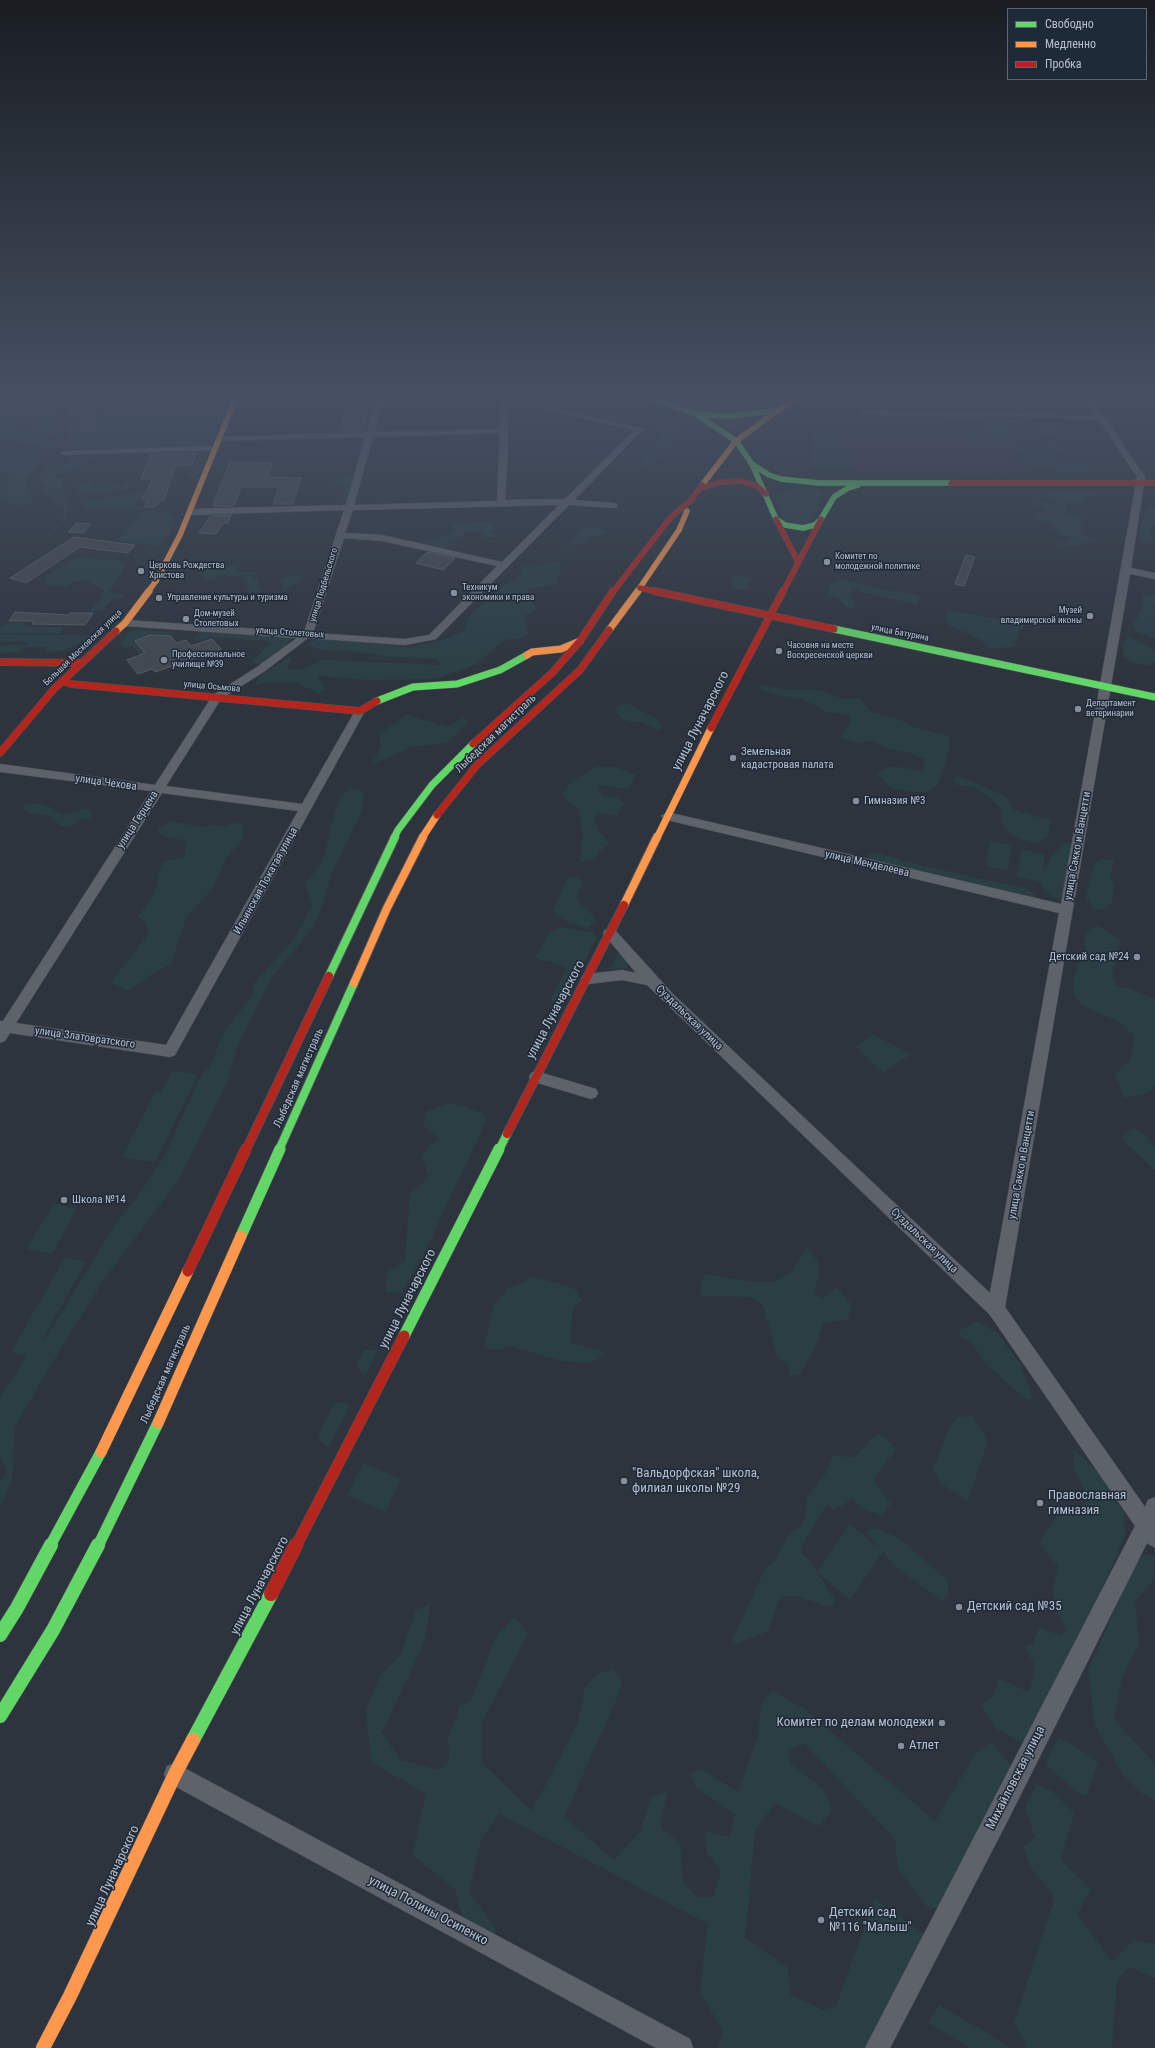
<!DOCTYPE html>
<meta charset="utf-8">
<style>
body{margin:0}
#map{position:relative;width:1155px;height:2048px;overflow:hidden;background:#2d343d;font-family:"Roboto Condensed",sans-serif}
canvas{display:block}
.legend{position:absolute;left:1007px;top:8px;width:140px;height:72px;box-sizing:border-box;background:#1f2a39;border:1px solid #5c6674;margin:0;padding:5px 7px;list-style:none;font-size:12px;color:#b8c0cd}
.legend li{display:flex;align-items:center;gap:8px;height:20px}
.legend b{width:20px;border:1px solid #5c6674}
</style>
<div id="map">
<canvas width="1155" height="2048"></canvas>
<ul class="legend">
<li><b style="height:5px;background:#63d668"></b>Свободно</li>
<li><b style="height:5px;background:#ff974d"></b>Медленно</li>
<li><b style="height:5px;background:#b3261e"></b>Пробка</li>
</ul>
</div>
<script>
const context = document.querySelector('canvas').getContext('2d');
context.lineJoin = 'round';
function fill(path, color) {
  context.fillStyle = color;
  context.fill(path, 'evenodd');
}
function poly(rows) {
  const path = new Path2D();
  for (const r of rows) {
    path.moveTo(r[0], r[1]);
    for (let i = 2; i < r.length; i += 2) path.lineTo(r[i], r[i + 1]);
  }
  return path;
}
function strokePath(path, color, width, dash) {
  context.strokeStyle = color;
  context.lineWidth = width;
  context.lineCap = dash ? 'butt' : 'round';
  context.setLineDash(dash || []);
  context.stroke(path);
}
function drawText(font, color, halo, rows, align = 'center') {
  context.font = font + ' "Roboto Condensed",sans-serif';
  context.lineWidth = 3;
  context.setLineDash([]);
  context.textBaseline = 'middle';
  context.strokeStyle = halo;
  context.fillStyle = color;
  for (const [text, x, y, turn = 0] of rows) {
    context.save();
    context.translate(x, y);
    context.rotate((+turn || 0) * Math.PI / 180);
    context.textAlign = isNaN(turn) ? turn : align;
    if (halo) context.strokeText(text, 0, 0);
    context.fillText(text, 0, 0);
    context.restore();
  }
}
fill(poly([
 [862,416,994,417,1018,476,855,477,852,469,853,462,839,442,838,428,843,421,852,417]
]), '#353343');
fill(poly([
 [0,397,55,397,61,422,36,425,30,422,20,423,14,428,21,431,28,430,58,443,60,441,32,429,36,427,61,424,63,443,56,448,8,442,0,444],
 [103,397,230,397,210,442,202,444,201,447,79,451,67,445,67,419,106,414],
 [523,397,550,397,554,399,554,402,545,406,535,405,519,400],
 [667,397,780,397,761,408,744,413,700,411],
 [279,399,296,400,301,403,294,406,296,410,302,411,301,417,299,418,288,409,290,403,279,402],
 [753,416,734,430,729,429,713,417],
 [994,419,1051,422,1056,434,1046,435,1038,424,1012,423,1004,424,1008,429,1011,442,1027,449,1039,449,1045,444,1054,444,1064,450,1050,451,1057,457,1057,463,1089,462,1089,467,1101,472,1067,473,1027,463,1022,455,996,441,967,441,946,439,951,436,974,433,989,436,994,428,987,421],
 [672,421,676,424,682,432,655,464,644,466,640,461,653,448,662,434,650,431,651,428,664,428],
 [838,428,839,442,854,448,852,469,832,470,807,468,804,464,809,464,812,453,814,432],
 [0,446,37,448,43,451,43,458,25,482,33,501,31,503,15,506,6,500,0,500,0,489,10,482,9,476,0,471],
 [205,452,208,452,196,476,188,476,187,471,183,469,184,467,193,466,198,455,203,454],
 [100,456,99,458,93,458,76,470,56,473,56,478,64,478,61,490,71,500,67,505,67,516,61,526,50,535,45,537,59,525,64,516,64,506,57,505,52,497,43,492,44,488,39,481,43,478,38,477,47,466,62,467,70,458],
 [346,476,355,478,347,504,342,503,346,485,339,484,334,481],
 [92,480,93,485,100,488,123,485,127,481,137,481,139,482,128,489,84,494,76,492,80,484],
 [802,488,817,489,824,494,810,523,804,525,795,525,784,520,777,503,776,495,785,491],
 [1086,490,1103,494,1085,497,1087,499,1081,501,1083,503,1070,502,1065,503,1067,515,1081,517,1083,519,1079,524,1082,526,1080,534,1097,539,1097,541,1096,543,1083,543,1073,547,1053,544,1068,541,1071,538,1054,531,1055,529,1053,525,1032,518,1032,515,1037,512,1049,513,1032,502,1039,501,1057,507,1061,504,1049,500,1046,496,1053,492],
 [143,492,139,501,135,505,143,507,144,509,87,508,81,502],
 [1155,507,1155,525,1150,529,1153,542,1147,544,1141,541,1138,535,1145,511,1148,508],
 [141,511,169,511,168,514,175,516,169,534,161,546,117,541],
 [480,522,492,523,494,530,489,532,499,537,497,538,483,537,482,533,475,530,465,532,462,536,447,541,448,546,444,548,424,544,424,542,454,532,453,525],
 [584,527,595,527,611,533,590,538,581,544,565,545],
 [81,557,120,561,126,565,109,593,124,595,124,598,114,598,102,611,90,611,102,597,103,590,98,587,85,579,73,582,66,587,45,584,48,580,44,578,72,560],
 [548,561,562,564,561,569,556,584,527,589,528,598,538,608,524,616,528,634,522,638,503,640,477,664,435,679,369,680,319,676,316,678,321,681,326,689,318,693,299,684,288,682,264,683,256,685,257,678,290,657,292,657,287,669,300,670,324,660,440,665,437,658,393,657,352,651,322,650,307,645,317,637,409,647,434,642,462,633,471,614,498,590,521,575,521,563,543,566],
 [208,566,237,566,236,570,240,572,255,571,256,573,251,578,259,580,257,585,262,591,257,593,245,590,249,586,246,577,219,575,213,579,208,580,203,577],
 [289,575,304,576,303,580,283,590,280,587,284,584,279,581],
 [733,576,752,577,747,585,751,589,736,589,731,583],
 [843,579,890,591,918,595,920,598,917,604,864,593,852,588,849,596,856,604,854,609,846,607,838,598,827,596,831,584],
 [1155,594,1154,608,1155,637,1152,637,1139,633,1132,626,1142,610,1143,596],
 [946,611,955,611,1027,625,1019,630,1018,638,1014,640,1018,646,990,649,980,639,950,626,945,620],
 [7,623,25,623,26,627,60,627,64,629,59,634,0,633,0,626,4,625],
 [201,629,292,638,286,643,286,647,266,664,258,665,252,662,268,645,268,641,210,637,196,641,193,639,200,635,197,631],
 [135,630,140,630,177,633,145,636,137,640,137,643,145,653,140,655,132,646,125,648,120,644,129,632],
 [0,634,43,635,90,635,89,640,59,652,46,651,46,647,25,647,18,652,0,653,0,646,27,644,24,641,0,641],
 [1130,637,1154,650,1155,661,1149,666,1131,662,1122,654,1124,643],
 [759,684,785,690,819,690,843,699,861,698,864,704,871,712,898,719,916,728,949,736,949,750,938,785,928,792,914,792,891,788,876,773,887,767,899,767,922,771,925,759,908,752,886,748,874,741,856,743,840,737,852,720,848,715,823,711,817,706,801,699,777,695,761,689],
 [627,703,655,718,662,726,660,731,642,722,627,722,619,716,615,707],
 [407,715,448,727,464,717,468,723,447,743,411,747,377,763,372,763,381,747,379,734],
 [596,766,614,767,636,775,628,789,598,785,602,796,617,797,624,803,617,816,598,813,594,822,600,833,610,843,600,851,594,859,580,863,583,837,579,810,568,801,562,794,571,782],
 [958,776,1005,796,1013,809,1038,817,1051,819,1048,837,1035,843,1012,836,1000,821,1001,808,990,798,973,787,956,785,953,778],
 [350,788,364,792,362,811,331,874,324,902,313,928,272,977,237,1047,228,1080,180,1178,103,1281,44,1376,15,1427,12,1481,0,1508,0,1482,7,1473,0,1456,0,1396,15,1375,26,1356,11,1352,65,1257,86,1262,43,1339,46,1338,116,1223,136,1199,164,1157,201,1075,210,1066,225,1030,252,996,254,983,294,939,302,925,312,905,305,884,323,861,331,825,340,798],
 [36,803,51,807,61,815,86,809,90,810,92,815,89,819,82,818,72,826,66,827,60,825,50,816,28,813,21,808,27,804],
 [171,821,200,827,213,825,224,826,236,822,242,826,243,839,225,859,214,887,187,916,171,964,152,974,128,991,110,983,149,934,145,921,137,917,152,898,157,887,158,873,163,862,185,857,186,841,164,836,157,830],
 [990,841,1012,845,1008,871,986,866],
 [1066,842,1074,843,1068,879,1061,898,1052,897,1041,886,1040,882,1017,876,1022,849,1045,855,1043,871,1056,851],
 [878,853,923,866,1029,889,1036,897,1025,899,872,860,865,854],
 [1102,859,1114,860,1110,877,1114,887,1112,902,1104,910,1094,909,1086,897,1093,866],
 [578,877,583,882,577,897,581,905,588,910,596,920,588,928,567,922,553,912,567,878],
 [1097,925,1120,940,1112,975,1116,986,1131,989,1146,996,1155,998,1155,1087,1144,1094,1124,1098,1115,1074,1130,1061,1135,1036,1120,1023,1082,1005,1073,995,1074,978,1085,949,1085,933],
 [558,928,564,928,593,933,597,938,560,1006,550,1001,567,967,535,958,550,932],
 [619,952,629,963,626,968,610,969],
 [873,1035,911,1054,883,1073,855,1046],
 [172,1071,198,1075,155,1162,122,1157,155,1092,161,1093],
 [451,1103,481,1112,487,1119,421,1260,401,1293,385,1292,387,1272,405,1261,410,1194,429,1177,422,1158,429,1146,440,1139,424,1127,425,1112],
 [1131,1129,1135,1129,1143,1133,1155,1146,1155,1170,1123,1141,1122,1138],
 [53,1204,77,1208,52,1254,27,1249],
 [807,1247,818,1262,819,1271,814,1295,823,1298,837,1287,851,1304,848,1319,823,1324,815,1349,803,1368,798,1375,789,1375,789,1366,777,1356,763,1305,752,1297,700,1296,704,1274,750,1282,773,1282,792,1272],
 [529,1276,568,1286,576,1290,582,1301,573,1307,570,1343,600,1350,605,1353,597,1360,587,1363,562,1361,511,1346,497,1350,488,1348,485,1344,493,1306,508,1288,525,1282],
 [978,1321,998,1334,1020,1363,1033,1399,1025,1399,984,1362,973,1344,960,1336,960,1330],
 [364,1350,378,1350,365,1377,356,1365],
 [335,1403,347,1403,350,1406,328,1448,318,1438,325,1420],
 [973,1416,988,1441,968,1501,941,1484,933,1469,949,1428,958,1417],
 [878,1435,885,1438,896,1449,873,1480,891,1504,881,1515,865,1510,853,1499,834,1510,827,1504,802,1545,802,1554,809,1559,817,1572,850,1524,881,1550,867,1533,870,1529,877,1529,899,1538,947,1580,949,1593,943,1601,897,1568,883,1552,850,1600,817,1572,836,1602,829,1607,796,1596,780,1597,768,1631,736,1644,732,1640,765,1569,776,1559,790,1533,801,1526,805,1519,807,1496,825,1474,833,1455,855,1458,872,1438],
 [1073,1449,1098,1472,1124,1513,1125,1535,1105,1582,1025,1745,995,1728,981,1704,994,1695,999,1679,1029,1692,1035,1665,1024,1647,1033,1644,1038,1628,1060,1635,1067,1630,1057,1613,1053,1591,1058,1566,1038,1543,1064,1505,1080,1509,1088,1499,1074,1469],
 [363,1463,401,1479,386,1512,347,1495],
 [1146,1554,1154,1556,1154,1580,1135,1601,1139,1643,1122,1678,1114,1719,1155,1764,1155,1801,1144,1795,1121,1772,1095,1725,1088,1671,1133,1567],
 [430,1604,425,1641,382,1732,400,1760,440,1770,449,1761,448,1739,460,1705,471,1701,495,1638,515,1616,528,1634,482,1722,482,1763,532,1811,578,1722,585,1688,597,1674,613,1669,621,1678,620,1691,564,1817,614,1860,641,1831,651,1797,667,1792,660,1828,680,1843,683,1882,698,1898,714,1897,721,1871,707,1853,705,1831,730,1837,735,1815,696,1787,690,1774,701,1769,738,1792,758,1736,761,1704,772,1691,803,1708,935,1821,976,1753,992,1742,1013,1769,941,1906,929,1909,898,1869,895,1839,804,1743,789,1750,790,1763,823,1789,832,1811,819,1826,775,1803,755,1831,745,1938,788,1968,791,1995,823,2010,836,2006,875,1899,925,1935,866,2048,718,2048,723,2031,700,1992,708,1924,500,1814,481,1839,469,1892,496,1928,494,1937,463,1919,455,1889,412,1855,426,1794,371,1762,366,1710,379,1677,401,1654,416,1610],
 [1059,1738,1072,1744,1099,1763,1086,1796,1080,1794,1047,1766,1046,1759],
 [1036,1784,1052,1791,1074,1813,1061,1860,1091,1889,1077,1914,1112,1962,1134,1940,1155,1944,1155,1978,1130,1967,1117,1980,1112,2048,1025,2048,1026,2044,1014,2024,1053,1903,1053,1894,1031,1868,1023,1847,1035,1837,1025,1808],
 [939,2005,987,2033,1010,2048,970,2048,928,2023]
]), '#2a3f44');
const building = poly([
 [67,397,90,397,97,429,82,430,91,414,70,416,67,397],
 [350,397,371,397,363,430,340,431,350,397],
 [196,453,192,465,175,466,164,500,160,500,157,505,153,507,144,507,147,502,142,498,153,479,141,479,151,454,196,453],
 [230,462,272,463,268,477,301,478,293,504,273,504,279,487,241,487,234,506,215,507,217,505,213,505,230,462],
 [231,515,228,523,223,523,216,534,199,533,210,516,231,515],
 [77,523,91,524,83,533,68,532,77,523],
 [74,537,135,545,128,553,80,547,26,583,10,578,74,537],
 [427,552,455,558,443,570,416,563,427,552],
 [966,555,975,557,964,586,955,584,966,555],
 [15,612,69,615,70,613,93,613,85,625,32,624,34,621,9,621,15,612],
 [150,635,171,636,176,643,186,640,191,646,212,639,221,649,155,672,152,669,138,674,127,660,145,653,135,641,150,635]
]);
fill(building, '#424850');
strokePath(building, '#555c65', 1);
const street = poly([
 [377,397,385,397,375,432,500,429,499,403,501,401,491,397,515,397,513,399,644,429,574,500,614,503,617,504,617,508,569,505,436,639,405,645,308,638,265,671,221,699,166,786,302,804,355,711,360,708,365,711,175,1055,170,1057,10,1033,5,1041,0,1043,0,1021,3,1021,151,791,0,772,0,764,155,785,213,695,257,667,297,638,125,626,120,623,125,620,304,632,344,510,190,515,186,512,190,509,346,505,365,437,219,441,215,439,219,437,367,432,377,397],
 [509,402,634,430,565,499,505,500,508,449,507,404,509,402],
 [500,433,497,501,354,505,373,437,500,433],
 [559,505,502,562,382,535,345,533,353,510,559,505],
 [344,538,382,541,497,566,429,635,405,639,313,633,344,538],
 [162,793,298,811,166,1045,16,1023,162,793],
 [1083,397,1091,397,1145,477,1131,568,1155,573,1155,579,1130,574,1005,1307,1145,1507,1148,1500,1155,1497,1155,1548,1147,1543,1008,1820,890,2048,865,2048,1135,1526,990,1315,647,985,622,980,588,984,583,983,581,979,583,975,588,974,622,970,636,973,603,933,605,930,615,930,673,994,990,1293,1059,913,667,820,661,816,667,812,1061,904,1137,477,1099,420,1034,417,890,416,864,414,860,412,864,410,1096,416,1083,397],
 [215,446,219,448,218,450,64,455,60,453,64,451,215,446],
 [536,1071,596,1089,598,1093,596,1097,591,1099,531,1081,529,1077,531,1073,536,1071],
 [175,1763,690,2039,693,2048,656,2048,167,1782,164,1774,167,1766,175,1763]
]);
const fastFar4 = poly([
 [647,397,696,414,736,441,752,464,776,519,785,525,803,528,815,525,821,519,834,497,848,488,858,485],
 [697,414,730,416,774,411],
 [752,464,769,475,781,479,819,483,951,483]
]);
const fastFar3 = poly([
 [834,629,1155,697],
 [377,701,413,687,457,684,500,670,527,655],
 [394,838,398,830,432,785,473,744]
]);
const fastFar2 = poly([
 [329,976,395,837],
 [279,1150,354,983],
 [499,1150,507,1134]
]);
const fastFar1 = poly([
 [241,1236,280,1149],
 [404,1336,499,1149],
 [50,1546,101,1452],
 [98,1546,158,1423]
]);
const fast = poly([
 [0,1635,17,1608,51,1545],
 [0,1716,53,1630,98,1545],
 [193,1740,271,1594]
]);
const slowFar4 = poly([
 [702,485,736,441,777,411,801,397],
 [148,592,156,581,180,535,236,397],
 [637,592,679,530,687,511]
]);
const slowFar3 = poly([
 [609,630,638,591],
 [116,631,125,623,149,591],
 [527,655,532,652,561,649,580,641],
 [422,838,437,815],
 [657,838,711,728]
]);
const slowFar2 = poly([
 [624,905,657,837],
 [354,983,387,908,423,837]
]);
const slowFar1 = poly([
 [158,1423,241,1236],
 [101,1452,188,1271]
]);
const slow = poly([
 [43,2048,70,1996,175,1774,193,1740]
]);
const jamFar4 = poly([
 [951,483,1155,483],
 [699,489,720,482,741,481,757,486,766,494],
 [776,519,798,562],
 [640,588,658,592],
 [613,592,670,518,691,500,702,485],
 [783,592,821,519]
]);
const jamFar3 = poly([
 [654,591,834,629],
 [0,662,82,663],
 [62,681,71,684,360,711,377,701],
 [711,728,783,591],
 [473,744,552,673,580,641,613,591],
 [0,753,54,689,116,631],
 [437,815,477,765,580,670,609,630]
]);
const jamFar2 = poly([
 [507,1134,624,905],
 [246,1150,329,976]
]);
const jamFar1 = poly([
 [188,1271,246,1149],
 [296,1546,404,1336]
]);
const jam = poly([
 [271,1594,296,1545]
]);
strokePath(street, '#4c5057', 1);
strokePath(fastFar4, '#4c5057', 6);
strokePath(fastFar3, '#4c5057', 8);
strokePath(fastFar2, '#4c5057', 10);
strokePath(fastFar1, '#4c5057', 12);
strokePath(fast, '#4c5057', 15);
strokePath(slowFar4, '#4c5057', 6);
strokePath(slowFar3, '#4c5057', 8);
strokePath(slowFar2, '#4c5057', 10);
strokePath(slowFar1, '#4c5057', 12);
strokePath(slow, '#4c5057', 15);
strokePath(jamFar4, '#4c5057', 6);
strokePath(jamFar3, '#4c5057', 8);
strokePath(jamFar2, '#4c5057', 10);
strokePath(jamFar1, '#4c5057', 12);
strokePath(jam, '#4c5057', 15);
fill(street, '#5e626a');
strokePath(fastFar4, '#63d668', 5.5);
strokePath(fastFar3, '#63d668', 7);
strokePath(fastFar2, '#63d668', 8);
strokePath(fastFar1, '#63d668', 11);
strokePath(fast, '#63d668', 14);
strokePath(slowFar4, '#ff974d', 5.5);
strokePath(slowFar3, '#ff974d', 7);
strokePath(slowFar2, '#ff974d', 8);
strokePath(slowFar1, '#ff974d', 11);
strokePath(slow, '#ff974d', 14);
strokePath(jamFar4, '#b3261e', 5.5);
strokePath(jamFar3, '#b3261e', 7);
strokePath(jamFar2, '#b3261e', 8);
strokePath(jamFar1, '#b3261e', 11);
strokePath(jam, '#b3261e', 14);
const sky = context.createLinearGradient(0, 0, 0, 684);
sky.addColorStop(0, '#191d22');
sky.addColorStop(0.58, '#465062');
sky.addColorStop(1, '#46506200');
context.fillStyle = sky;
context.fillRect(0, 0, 1155, 684);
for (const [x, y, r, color] of [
 [827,562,4,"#878f9b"],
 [141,571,4,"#878f9b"],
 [454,593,4,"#878f9b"],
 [159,598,4,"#878f9b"],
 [1090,616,4,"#878f9b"],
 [186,619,4,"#878f9b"],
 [779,651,4,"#878f9b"],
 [164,660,4,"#878f9b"],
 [1078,709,4,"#878f9b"],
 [733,758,4,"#878f9b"],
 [856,801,4,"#878f9b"],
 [1137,957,4,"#878f9b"],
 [64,1200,4,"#878f9b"],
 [624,1481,4,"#878f9b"],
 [1040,1503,4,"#878f9b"],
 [959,1607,4,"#878f9b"],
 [942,1723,4,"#878f9b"],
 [901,1746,4,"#878f9b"],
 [821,1920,4,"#878f9b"]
]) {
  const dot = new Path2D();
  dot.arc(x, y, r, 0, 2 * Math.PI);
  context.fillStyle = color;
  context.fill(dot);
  strokePath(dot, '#1f2a39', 1.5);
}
drawText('9px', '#b8c0cd', '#1f2a39', [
 ["Комитет по",835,557],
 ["молодежной политике",835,567],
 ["Церковь Рождества",149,566],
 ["Христова",149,576],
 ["Техникум",462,588],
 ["экономики и права",462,598],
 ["Управление культуры и туризма",167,598],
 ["Музей",1082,611,"right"],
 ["владимирской иконы",1082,621,"right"],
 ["Дом-музей",194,614],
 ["Столетовых",194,624],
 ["Часовня на месте",787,646],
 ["Воскресенской церкви",787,656],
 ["Профессиональное",172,655],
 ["училище №39",172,665],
 ["Департамент",1086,704],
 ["ветеринарии",1086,714]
], 'left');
drawText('9px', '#b8c0cd', '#1f2a39', [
 ["улица Подбельского",324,585,-73],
 ["улица Столетовых",290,633,4],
 ["улица Батурина",900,633,11],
 ["Большая Московская улица",83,648,-44],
 ["улица Осьмова",212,687,5]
]);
drawText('11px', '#b8c0cd', '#1f2a39', [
 ["Лыбедская магистраль",496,734,-44],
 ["улица Чехова",106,783,8],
 ["улица Герцена",138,820,-57],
 ["улица Сакко и Ванцетти",1078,846,-80],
 ["улица Менделеева",867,864,13],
 ["Ильинская-Покатая улица",266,881,-61],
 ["Суздальская улица",689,1018,44],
 ["улица Златовратского",85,1038,8],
 ["Лыбедская магистраль",299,1078,-66],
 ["улица Сакко и Ванцетти",1022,1165,-80],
 ["Суздальская улица",924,1241,44],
 ["Лыбедская магистраль",166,1374,-66]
]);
drawText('11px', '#b8c0cd', '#1f2a39', [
 ["Земельная",741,752],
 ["кадастровая палата",741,765],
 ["Гимназия №3",864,801],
 ["Детский сад №24",1129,957,"right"],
 ["Школа №14",72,1200]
], 'left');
drawText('13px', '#b8c0cd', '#1f2a39', [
 ["улица Луначарского",701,721,-63],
 ["улица Луначарского",556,1010,-62],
 ["улица Луначарского",408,1299,-63],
 ["улица Луначарского",260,1586,-62],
 ["Михайловская улица",1016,1778,-63],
 ["улица Луначарского",113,1876,-65],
 ["улица Полины Осипенко",428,1911,28]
]);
drawText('13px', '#b8c0cd', '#1f2a39', [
 ["\"Вальдорфская\" школа,",632,1474],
 ["филиал школы №29",632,1489],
 ["Православная",1048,1496],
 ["гимназия",1048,1511],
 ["Детский сад №35",967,1607],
 ["Комитет по делам молодежи",934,1723,"right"],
 ["Атлет",909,1746],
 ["Детский сад",829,1913],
 ["№116 \"Малыш\"",829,1928]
], 'left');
</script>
